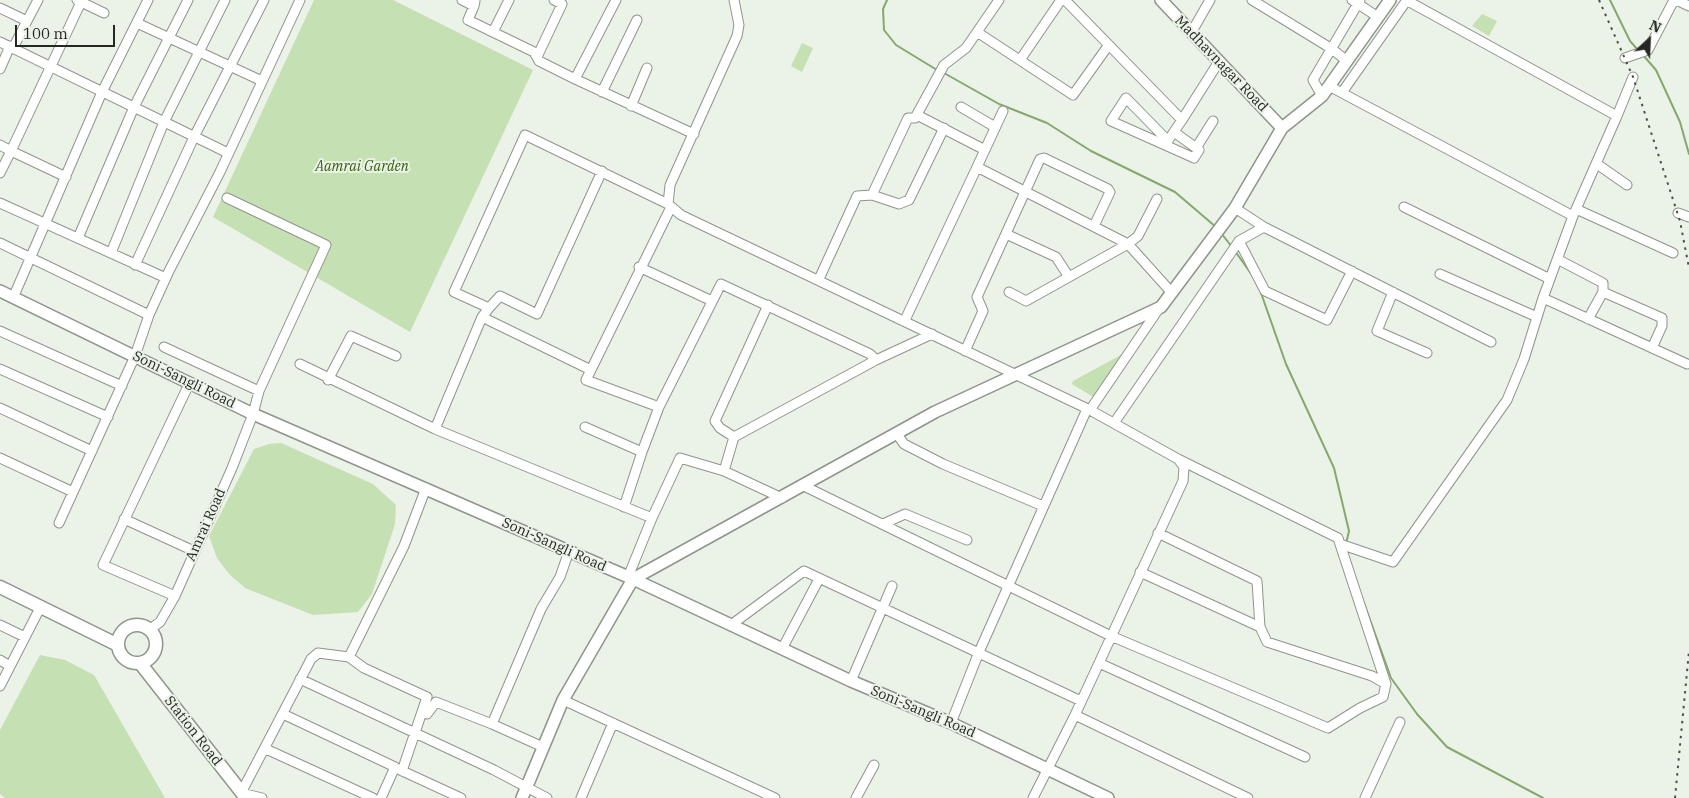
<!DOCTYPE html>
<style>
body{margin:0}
#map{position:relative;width:1689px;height:798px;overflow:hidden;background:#ebf2e7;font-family:"IBM Plex Serif",serif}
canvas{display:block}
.north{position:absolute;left:1624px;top:15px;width:50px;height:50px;-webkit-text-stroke:4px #ebf2e7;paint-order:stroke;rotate:25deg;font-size:14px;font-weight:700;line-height:20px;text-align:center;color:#252723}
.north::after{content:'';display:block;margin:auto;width:18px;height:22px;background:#252723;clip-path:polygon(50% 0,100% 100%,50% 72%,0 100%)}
.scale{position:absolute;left:15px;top:25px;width:100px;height:22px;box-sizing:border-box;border:2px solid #252723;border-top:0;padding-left:6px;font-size:15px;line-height:18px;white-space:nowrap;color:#252723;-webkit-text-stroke:4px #ebf2e7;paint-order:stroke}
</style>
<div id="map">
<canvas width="1689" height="798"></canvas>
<div class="north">N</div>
<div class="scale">100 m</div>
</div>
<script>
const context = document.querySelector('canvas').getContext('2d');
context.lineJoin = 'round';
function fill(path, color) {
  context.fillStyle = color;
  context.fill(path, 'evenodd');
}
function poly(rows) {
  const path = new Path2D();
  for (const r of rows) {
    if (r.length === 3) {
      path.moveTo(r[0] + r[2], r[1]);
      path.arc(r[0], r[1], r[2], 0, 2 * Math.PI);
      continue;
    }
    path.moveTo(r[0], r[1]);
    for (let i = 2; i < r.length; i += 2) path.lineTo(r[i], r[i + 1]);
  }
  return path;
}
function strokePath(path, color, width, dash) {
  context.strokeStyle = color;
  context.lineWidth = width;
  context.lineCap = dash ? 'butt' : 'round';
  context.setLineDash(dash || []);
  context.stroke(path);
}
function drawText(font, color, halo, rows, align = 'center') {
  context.font = font + ' "IBM Plex Serif",serif';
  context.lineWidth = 4;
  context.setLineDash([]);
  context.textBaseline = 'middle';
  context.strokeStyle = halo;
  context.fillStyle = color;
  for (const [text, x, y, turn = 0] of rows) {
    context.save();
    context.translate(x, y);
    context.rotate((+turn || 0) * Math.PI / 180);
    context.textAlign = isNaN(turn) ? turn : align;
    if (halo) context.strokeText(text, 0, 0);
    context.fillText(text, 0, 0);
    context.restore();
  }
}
fill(poly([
 [314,0,393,0,533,70,410,332,213,217],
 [1482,14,1497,21,1489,36,1472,26],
 [802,43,813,48,802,72,791,66],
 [1130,350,1095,398,1072,384,1073,381],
 [281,443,373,484,396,505,395,524,372,594,358,612,313,615,245,588,229,574,217,558,209,536,254,449,269,444],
 [40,655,65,660,94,675,165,798,5,798,0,794,0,730]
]), '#c5e0b3');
strokePath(poly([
 [887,0,883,9,884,30,896,45,937,70],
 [1610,0,1630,41,1638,50],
 [1643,55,1656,70,1680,122,1689,154],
 [944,73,999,104,1047,123,1091,151,1175,192,1216,227],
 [1221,233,1232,247],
 [1235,251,1252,275],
 [1261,293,1286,364,1334,468,1349,531,1346,544],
 [1364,603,1391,678,1417,714,1447,747,1543,798]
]), '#86a86e', 2);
const minor = poly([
 [77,0,104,13],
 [462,0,474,6,475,1],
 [999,0,977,32,1073,95,1108,46],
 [1065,0,1182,120,1218,63],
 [1252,0,1332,49,1347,61],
 [1352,0,1378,17],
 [1406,0,1617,116,1573,216,1543,298,1687,364],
 [1676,0,1689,6],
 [474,6,468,20,534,52,539,61,575,79,694,134],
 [0,8,27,21,13,48],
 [27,21,38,0],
 [137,23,262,81],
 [493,32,509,0],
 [1191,33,1210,0],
 [0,42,228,153],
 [537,57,562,4,554,0],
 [1625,58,1648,50,1674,0],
 [1020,60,1061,0],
 [0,69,10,46],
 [575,79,616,0],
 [1329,86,1573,216],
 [1343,91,1407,0],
 [602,92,637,20],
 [1322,96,1313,80,1360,0],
 [631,106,647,68],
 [961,107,995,127],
 [917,115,985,150],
 [1617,116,1633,77],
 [1168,141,1126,98,1111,121,1165,145,1182,120],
 [0,145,11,151,0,173],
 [1165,145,1194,158,1199,150,1174,132],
 [1196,148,1213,121],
 [1597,164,1627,185],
 [977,167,1003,111],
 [66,177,11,151,81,2],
 [872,195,899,204,909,200,944,128],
 [0,203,166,278],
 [668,204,670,185,737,36,739,25,734,0],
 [1404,207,1550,279],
 [1235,208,1264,227,1491,342],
 [1576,209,1673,253],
 [1678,213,1689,217],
 [1006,234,1056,257,1069,277],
 [78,238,134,107,188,0],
 [1239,241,1265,291,1327,320,1352,271],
 [0,243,149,315],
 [111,253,164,122,225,0],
 [1559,260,1603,283,1603,292,1588,319],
 [135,265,194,137,264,0],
 [639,267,712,301],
 [1440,274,1537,317],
 [819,279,857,196,872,195,908,118,915,118,944,65,966,48,977,32],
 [1009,292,1026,301,1128,244,1138,236,1157,199],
 [1393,292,1377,331,1427,353],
 [1603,292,1662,318,1662,326,1652,348],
 [13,298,102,92,148,0],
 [489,308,454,292,525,135,668,204,681,215,1090,410,1178,459,1338,538,1386,684,1383,697,1360,708,1328,728,1111,636,804,486],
 [482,317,591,370],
 [905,320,977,167,1128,244,1172,293],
 [0,331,122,386],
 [164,347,259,391],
 [965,351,983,311,977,297,1040,159,1044,158,1108,189,1110,192,1094,226],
 [300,364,435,429,652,518,680,458,724,471],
 [0,369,108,417],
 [328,380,351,336,396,356],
 [659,407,721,284,870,354,876,360],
 [0,408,92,451],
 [1090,410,1160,307],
 [1114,423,1239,241,1264,227],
 [585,427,642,452,659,407,586,380,671,207],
 [435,429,482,317,489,308,500,296,537,314,602,171],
 [897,434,904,444,943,464,1043,506],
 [734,437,720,428,715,421,768,305],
 [0,458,73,492],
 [782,498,724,471,734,437,876,360,932,334],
 [624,507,642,452],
 [124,519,194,551],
 [59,523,135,356,149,315,169,271,220,172,300,0],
 [883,524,905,514,967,540],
 [1158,533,1257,581,1260,627],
 [1340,544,1393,562,1507,400,1524,359,1543,298],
 [1140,572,1260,627,1267,642,1372,676,1386,684],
 [628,577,652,518],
 [175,596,103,565,190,382],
 [0,625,25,637],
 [731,625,804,571,1081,701],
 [149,630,160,622,175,596,232,468,253,414,259,391,326,245,227,198],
 [782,649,819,579],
 [349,657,404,546,426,488],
 [0,660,10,666],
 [1099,663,1305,757],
 [300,679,494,770,547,798],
 [851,681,892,586],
 [0,686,41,606],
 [563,700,775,798],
 [283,714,395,767,381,798],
 [427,714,436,702,492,724,543,747],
 [1075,715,1248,798],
 [951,723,979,652,1087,409],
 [492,724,541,609,560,577,569,551],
 [266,749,373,798],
 [398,769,461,798],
 [262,798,241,793,311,659,318,653,349,657,364,668,427,697,402,771],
 [581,798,613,723],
 [856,798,874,765],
 [1033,798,1075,715,1183,481,1184,467,1178,459],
 [1365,798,1400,722]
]);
const major = poly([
 [1161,0,1282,128],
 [0,291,253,414,633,579,851,681,951,723,1108,798],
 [522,798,563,700,633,579,935,412,1161,307,1235,208,1282,128,1322,96,1390,0]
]);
const highway = poly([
 [0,587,118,645],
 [137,644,19],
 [140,663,246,798]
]);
strokePath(minor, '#8e958b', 11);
strokePath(major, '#8e958b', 14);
strokePath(highway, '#8e958b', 15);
strokePath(minor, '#fff', 9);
strokePath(major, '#fff', 11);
strokePath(highway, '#fff', 12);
strokePath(poly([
 [1599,0,1633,77,1680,221,1689,268],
 [1675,798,1689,651]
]), '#4d504a', 2, [2.5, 5]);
drawText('14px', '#252723', '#ebf2e7', [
 ["Madhavnagar Road",1221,64,46],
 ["Soni-Sangli Road",184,380,26],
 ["Amrai Road",206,525,-66],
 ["Soni-Sangli Road",554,545,24],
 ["Soni-Sangli Road",923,712,23],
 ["Station Road",193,731,52]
]);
drawText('italic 14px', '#366009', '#ebf2e7', [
 ["Aamrai Garden",362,167]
]);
</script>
